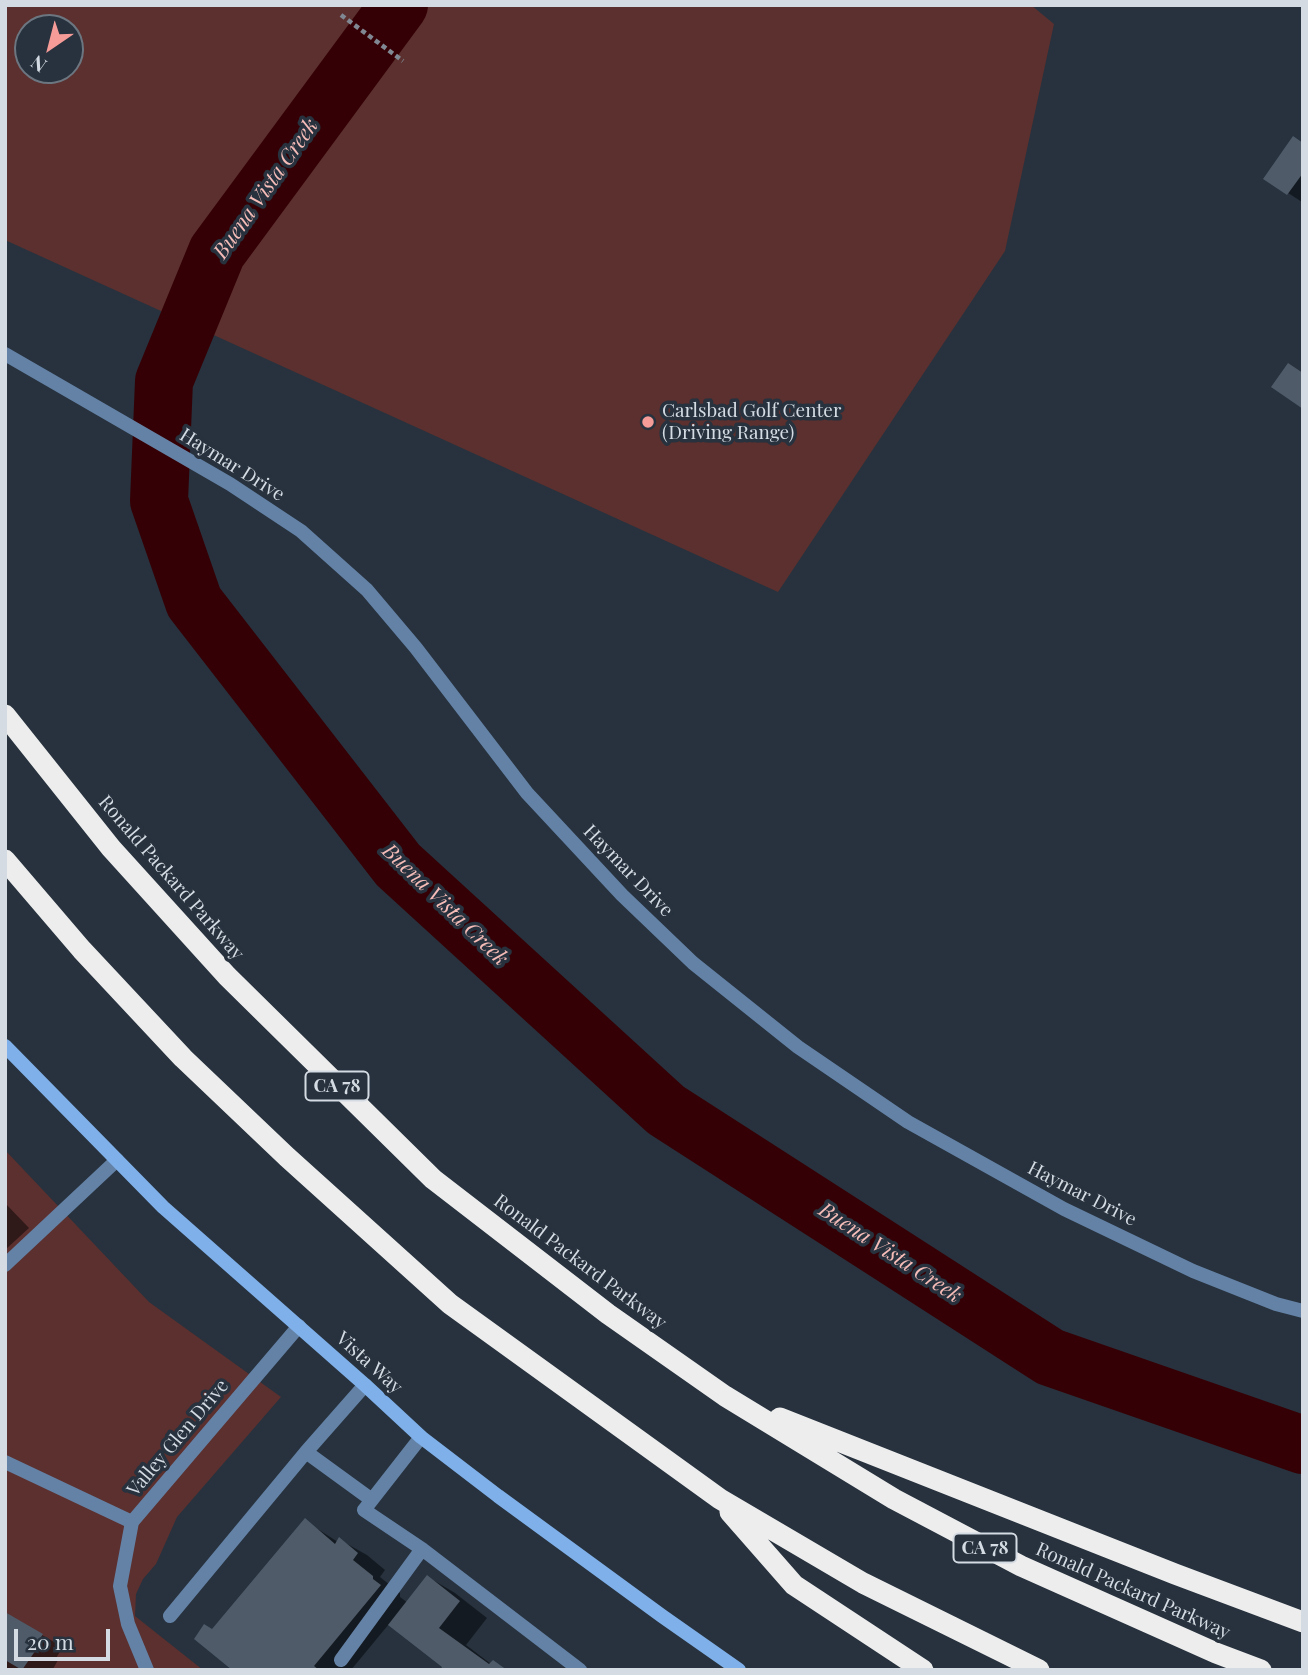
<!DOCTYPE html>
<style>
body{margin:0}
#map{position:relative;width:1308px;height:1675px;overflow:hidden;background:#27323e;font-family:"Playfair Display",serif}
canvas{display:block}
.frame{position:absolute;inset:0;border:7px solid #d4dbe3;pointer-events:none}
.north{position:absolute;left:14px;top:14px;width:70px;height:70px;box-sizing:border-box;background:#27323e;border:2px solid #6c7680;border-radius:50%;rotate:215deg;font-size:19px;font-weight:700;line-height:28px;text-align:center;color:#d4dbe3}
.north::after{content:'';display:block;margin:auto;width:24px;height:32px;background:#f59b98;clip-path:polygon(50% 0,100% 100%,50% 72%,0 100%)}
.scale{position:absolute;left:14px;top:1629px;width:96px;height:32px;box-sizing:border-box;border:4px solid #d4dbe3;border-top:0;padding-left:9px;font-size:21px;line-height:24px;white-space:nowrap;color:#d4dbe3;-webkit-text-stroke:5px #27323e;paint-order:stroke}
</style>
<div id="map">
<canvas width="1308" height="1675"></canvas>
<div class="frame"></div>
<div class="north">N</div>
<div class="scale">20 m</div>
</div>
<script>
const context = document.querySelector('canvas').getContext('2d');
context.lineJoin = 'round';
function fill(path, color) {
  context.fillStyle = color;
  context.fill(path, 'evenodd');
}
function poly(rows) {
  const path = new Path2D();
  for (const r of rows) {
    path.moveTo(r[0], r[1]);
    for (let i = 2; i < r.length; i += 2) path.lineTo(r[i], r[i + 1]);
  }
  return path;
}
function strokePath(path, color, width, dash) {
  context.strokeStyle = color;
  context.lineWidth = width;
  context.lineCap = dash ? 'butt' : 'round';
  context.setLineDash(dash || []);
  context.stroke(path);
}
function drawText(font, color, halo, rows, align = 'center') {
  context.font = font + ' "Playfair Display",serif';
  context.lineWidth = 7;
  context.setLineDash([]);
  context.textBaseline = 'middle';
  context.strokeStyle = halo;
  context.fillStyle = color;
  for (const [text, x, y, turn = 0] of rows) {
    context.save();
    context.translate(x, y);
    context.rotate((+turn || 0) * Math.PI / 180);
    context.textAlign = isNaN(turn) ? turn : align;
    if (halo) context.strokeText(text, 0, 0);
    context.fillText(text, 0, 0);
    context.restore();
  }
}
fill(poly([
 [5,5,1031,5,1054,24,1005,251,778,592,5,240],
 [28,28,70,28,70,70,28,70],
 [5,1150,149,1302,281,1397,177,1517,156,1564,143,1579,136,1594,135,1616,203,1670,5,1670]
]), '#5b302f');
fill(poly([
 [1303,144,1303,200,1302,202,1265,178],
 [5,1203,29,1228,5,1250],
 [305,1521,338,1542,340,1540,367,1555,385,1570,380,1577,400,1593,400,1597,408,1603,428,1577,455,1593,487,1618,466,1645,491,1664,493,1662,507,1670,442,1670,445,1666,389,1624,351,1670,235,1670,213,1631],
 [5,1614,63,1647,56,1658,58,1660,53,1669,5,1670]
]), '#0007');
strokePath(poly([
 [399,5,217,252,164,381,159,501,194,602,398,865,666,1110,1050,1357,1303,1445]
]), '#350005', 58);
fill(poly([
 [1293,136,1303,143,1303,173,1287,195,1263,179],
 [1288,363,1303,373,1303,409,1271,387],
 [305,1518,335,1544,339,1537,358,1553,353,1560,373,1576,373,1579,381,1585,314,1666,319,1670,232,1670,194,1639,204,1624,212,1629],
 [427,1575,460,1601,439,1628,489,1664,493,1660,507,1670,440,1670,442,1667,388,1625],
 [5,1612,43,1634,36,1645,38,1647,22,1670,5,1660]
]), '#4f5b69');
strokePath(poly([
 [341,15,403,61]
]), '#808993', 4.5, [5, 3.5]);
strokePath(poly([
 [5,1265,117,1160],
 [306,1452,372,1500],
 [5,1462,132,1522],
 [422,1549,580,1670],
 [170,1616,306,1452,365,1385],
 [341,1660,422,1549,364,1510,421,1437]
]), '#6482a6', 14);
strokePath(poly([
 [5,354,230,484,301,531,367,590,416,648,527,793,622,895,693,963,798,1047,908,1122,1064,1209,1193,1271,1276,1304,1303,1311],
 [147,1670,128,1624,120,1586,132,1522,299,1326]
]), '#6482a6', 14);
strokePath(poly([
 [5,1046,163,1207,365,1385,421,1437,498,1496,662,1616,739,1670]
]), '#7fb0e9', 14);
strokePath(poly([
 [5,715,111,848,227,976,433,1179,608,1314,725,1396,894,1499,1021,1566,1216,1653,1261,1670],
 [5,860,82,950,183,1058,287,1157,450,1304,720,1499,863,1583,1039,1670],
 [780,1418,1175,1574,1303,1622],
 [730,1512,794,1585,923,1670]
]), '#ededed', 21);
for (const [x, y, r, color] of [
 [648,422,7,"#f59b98"]
]) {
  const dot = new Path2D();
  dot.arc(x, y, r, 0, 2 * Math.PI);
  context.fillStyle = color;
  context.fill(dot);
  strokePath(dot, '#27323e', 2.5);
}
for (const [x, y, w] of [
 [337,1086,63],
 [985,1548,63]
]) {
  const box = new Path2D();
  box.roundRect(x - w / 2, y - 14.5, w, 29, 5);
  context.fillStyle = '#27323e';
  context.fill(box);
  strokePath(box, '#d4dbe3', 2);
}
drawText('bold 18px', '#d4dbe3', null, [
 ["CA 78",337,1086],
 ["CA 78",985,1548]
]);
drawText('19px', '#d4dbe3', '#27323e', [
 ["Carlsbad Golf Center",662,411],
 ["(Driving Range)",662,433]
], 'left');
drawText('19px', '#d4dbe3', '#27323e', [
 ["Haymar Drive",232,465,32],
 ["Haymar Drive",628,871,46],
 ["Ronald Packard Parkway",171,878,49],
 ["Haymar Drive",1082,1194,27],
 ["Ronald Packard Parkway",580,1262,37],
 ["Vista Way",369,1363,42],
 ["Valley Glen Drive",178,1438,-50],
 ["Ronald Packard Parkway",1133,1591,24]
]);
drawText('italic 21px', '#f6bcb8', '#27323e', [
 ["Buena Vista Creek",266,189,-55],
 ["Buena Vista Creek",445,905,44],
 ["Buena Vista Creek",890,1253,33]
]);
</script>
